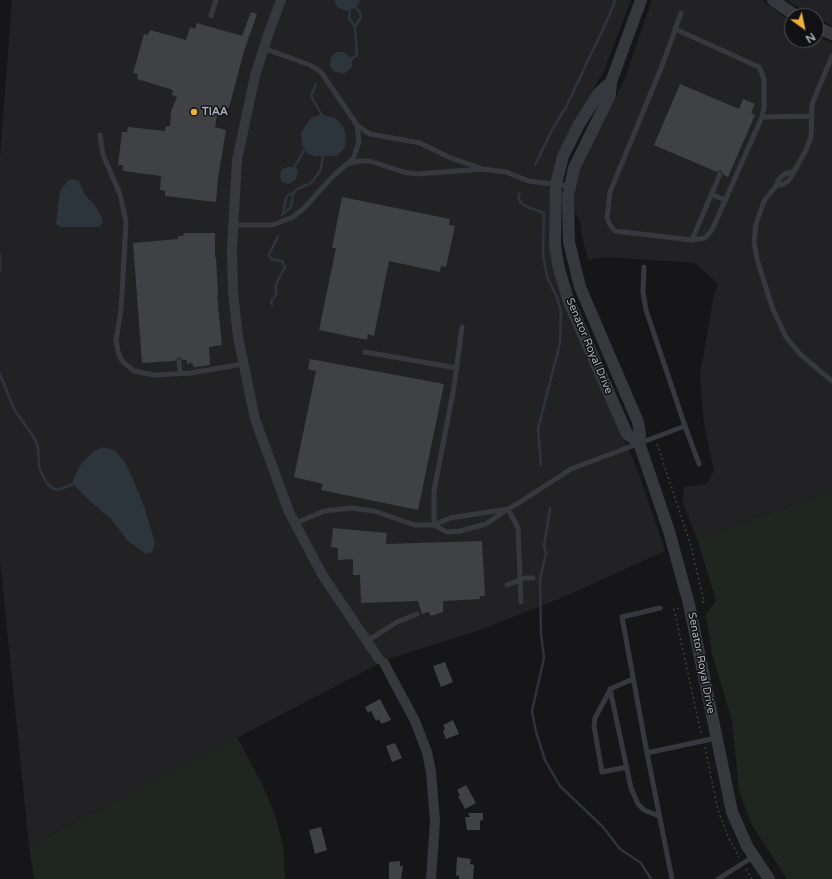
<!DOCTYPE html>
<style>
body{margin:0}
#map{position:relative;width:832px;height:879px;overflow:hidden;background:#161618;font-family:"Varela Round",sans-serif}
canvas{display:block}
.north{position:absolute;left:784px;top:8px;width:40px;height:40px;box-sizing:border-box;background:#111113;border:1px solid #4d4f55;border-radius:50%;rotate:147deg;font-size:11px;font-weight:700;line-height:16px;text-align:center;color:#a8adb8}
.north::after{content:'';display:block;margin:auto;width:14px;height:18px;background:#f2b134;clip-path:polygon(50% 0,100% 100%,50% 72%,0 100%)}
</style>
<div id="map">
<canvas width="832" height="879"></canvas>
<div class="north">N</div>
</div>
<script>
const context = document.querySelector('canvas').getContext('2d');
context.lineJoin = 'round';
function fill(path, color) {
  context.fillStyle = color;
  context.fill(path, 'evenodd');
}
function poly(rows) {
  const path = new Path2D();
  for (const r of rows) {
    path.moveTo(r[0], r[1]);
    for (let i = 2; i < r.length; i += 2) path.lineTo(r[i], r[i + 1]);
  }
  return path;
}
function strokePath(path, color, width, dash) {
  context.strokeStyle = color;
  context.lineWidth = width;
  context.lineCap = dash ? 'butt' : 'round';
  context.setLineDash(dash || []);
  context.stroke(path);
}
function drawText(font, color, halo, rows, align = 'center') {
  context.font = font + ' "Varela Round",sans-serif';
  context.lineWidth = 3;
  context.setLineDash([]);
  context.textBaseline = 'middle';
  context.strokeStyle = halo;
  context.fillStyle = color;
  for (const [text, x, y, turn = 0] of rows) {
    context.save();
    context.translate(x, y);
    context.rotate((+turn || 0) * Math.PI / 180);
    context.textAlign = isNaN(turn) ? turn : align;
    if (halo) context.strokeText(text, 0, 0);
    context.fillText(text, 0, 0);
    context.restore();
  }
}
fill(poly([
 [12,0,631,0,604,71,566,136,555,161,551,183,551,245,596,371,639,474,665,551,561,598,480,630,388,659,29,846,0,560,0,157],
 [652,0,762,0,792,23,792,40,816,40,816,36,832,43,832,490,697,539,683,503,684,487,706,484,714,471,704,424,700,375,713,299,718,284,695,263,606,257,588,260,581,232,580,219,573,211,576,178,588,144,616,97,625,78],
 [787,0,832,0,832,26,805,12]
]), '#222225');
fill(poly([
 [832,490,832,879,787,879,752,825,739,791,732,720,712,654,706,615,716,600,697,539],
 [237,737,263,786,274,812,283,844,285,879,34,879,29,846]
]), '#1e261f');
fill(poly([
 [334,0,359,0,360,1,355,8,346,11,337,7],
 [337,52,344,52,352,59,352,67,344,74,333,71,330,65,331,57],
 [321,114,337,119,344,128,346,140,345,147,337,156,314,156,307,153,303,147,301,136,302,131,311,118],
 [287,167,296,167,298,172,296,179,289,184,282,182,280,176,281,170],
 [74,179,79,181,85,195,94,204,102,218,102,224,99,227,61,227,56,224,60,190,69,180],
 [103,447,114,450,124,461,130,472,144,506,155,543,152,552,146,554,128,541,111,519,91,502,73,484,73,480,81,464,93,452]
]), '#2c353c');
strokePath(poly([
 [350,8,349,18,355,27],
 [350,60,357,55,355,27,361,17,360,12,354,5],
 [316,84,311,96,323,117],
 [535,165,552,130,566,107,610,14,615,0],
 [294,168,306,147],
 [520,192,518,198,523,205,544,213,543,254,547,277,556,295,561,311,560,343,538,429,541,465],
 [283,213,286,198,289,194,294,193],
 [282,215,291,207,293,194,297,189,311,183,318,174,321,169,323,154],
 [0,255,0,271],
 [272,305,271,301,276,295,276,284,285,267,282,261,271,259,269,255,278,236],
 [0,374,14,409,35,439,38,448,39,467,46,482,52,488,58,490,73,484],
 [550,508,544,546,546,553,540,579,541,633,544,658,532,711,536,732,545,760,560,786,603,827,620,849,641,863,651,879]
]), '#2c353c', 2.5);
fill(poly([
 [251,12,257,14,244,51,229,108,224,107,223,109,218,108,215,127,226,130,218,178,216,202,165,196,165,191,160,190,161,176,123,171,123,165,118,165,122,132,127,132,128,127,165,131,166,126,170,126,171,111,177,97,172,95,173,90,137,79,138,74,133,73,144,34,148,35,150,30,186,40,190,27,195,29,197,23,242,36],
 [680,84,739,109,743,99,755,104,751,113,755,115,728,177,724,175,721,170,717,172,654,145],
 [342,197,450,219,449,225,455,226,446,267,441,266,440,272,389,261,374,336,368,334,367,340,319,330,336,248,332,248],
 [184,233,215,233,215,258,216,257,218,295,217,295,222,345,209,347,210,365,194,367,192,363,187,364,187,360,183,360,179,357,175,361,142,363,133,243,178,239,178,236,183,236],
 [310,359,444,384,418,510,321,490,323,484,294,477,316,371,308,369],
 [333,528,387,533,386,544,482,541,485,596,480,596,480,599,443,601,443,612,431,616,429,612,422,614,418,601,361,603,360,575,353,575,353,559,338,560,338,548,331,547],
 [445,662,453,682,441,687,433,666],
 [380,699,391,720,381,724,379,719,376,721,371,711,368,713,365,707],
 [453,720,459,734,446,739,443,731,445,729,443,725],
 [395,743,402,758,392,762,386,746],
 [466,785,476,803,465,809,458,796,460,795,457,790],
 [468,813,483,813,483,820,480,821,480,830,467,830,465,817,470,817],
 [321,827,327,850,315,854,309,830],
 [457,857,471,859,470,864,474,865,473,879,459,879,459,876,456,875],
 [400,861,400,866,403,866,401,879,389,879,389,862]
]), '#404145');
strokePath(poly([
 [657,444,691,546,704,602,700,603],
 [679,608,674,609,701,733],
 [705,747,718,810,730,841,739,857],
 [746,869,752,879]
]), '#3d3f44', 1.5, [2, 3]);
strokePath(poly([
 [681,13,662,66,610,192,607,218,610,225,615,231,692,240,705,238,712,230,762,117,811,116],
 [211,16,216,0],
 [675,29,759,67,764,79,764,108,762,117],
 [100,135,103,155,120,194,126,222,121,310,116,340,118,352,122,361,134,371,154,375,191,373,243,364],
 [348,164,359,161,370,161,403,172,417,174,483,169,451,158,420,143,370,134,358,126],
 [483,169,506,172,529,181,569,186],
 [792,172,785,174,779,179,776,186,784,184,790,179,806,150,811,137,812,104,832,56],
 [776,186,764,201,756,224,754,242,757,259,772,307,786,337,801,355,832,381],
 [711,194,725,200],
 [232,225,272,225,293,217,304,208,334,175,353,159,359,142,357,125,321,72,310,65,263,48],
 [692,240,720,174],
 [365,352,457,368],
 [179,361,180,374],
 [685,426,699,464],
 [508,509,486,524,460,531,447,532,434,525,450,518,508,509],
 [294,524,324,511,351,508,374,511,415,525,434,525,434,491,454,387,462,327],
 [507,585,525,578,533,578],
 [521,602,518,528,508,509,517,504,571,469,685,426,646,310,643,292,644,267],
 [367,641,397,622,417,614],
 [633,679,610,689,631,788,638,804,644,810,659,816],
 [610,690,595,718,594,726,602,772,627,767],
 [647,753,622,617,660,608],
 [672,879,647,753,716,738],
 [718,879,753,857]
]), '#37383d', 5);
strokePath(poly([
 [281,0,268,35,255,76,237,160,232,249,233,293,238,337,255,419,289,512,323,576,379,659],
 [384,663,415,721,427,752,431,772,435,821,431,879]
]), '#37383d', 10);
strokePath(poly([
 [641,0,611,82,610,95,574,168,568,196,569,242,580,287,638,422,640,434,639,443,669,531,689,604,732,812,747,846,769,879],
 [773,0,796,16],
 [816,27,832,34],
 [611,82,598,94,578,126,563,156,556,184,555,246,559,269,569,302,627,434,639,443]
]), '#37383d', 12);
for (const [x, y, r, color] of [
 [194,112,4,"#f2b134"]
]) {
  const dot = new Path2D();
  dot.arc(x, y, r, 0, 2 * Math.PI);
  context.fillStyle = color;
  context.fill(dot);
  strokePath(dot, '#111113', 1.5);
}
drawText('bold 11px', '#a8adb8', '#111113', [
 ["TIAA",202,112]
], 'left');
drawText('11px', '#a8adb8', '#111113', [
 ["Senator Royal Drive",589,346,67],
 ["Senator Royal Drive",701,663,79]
]);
</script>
